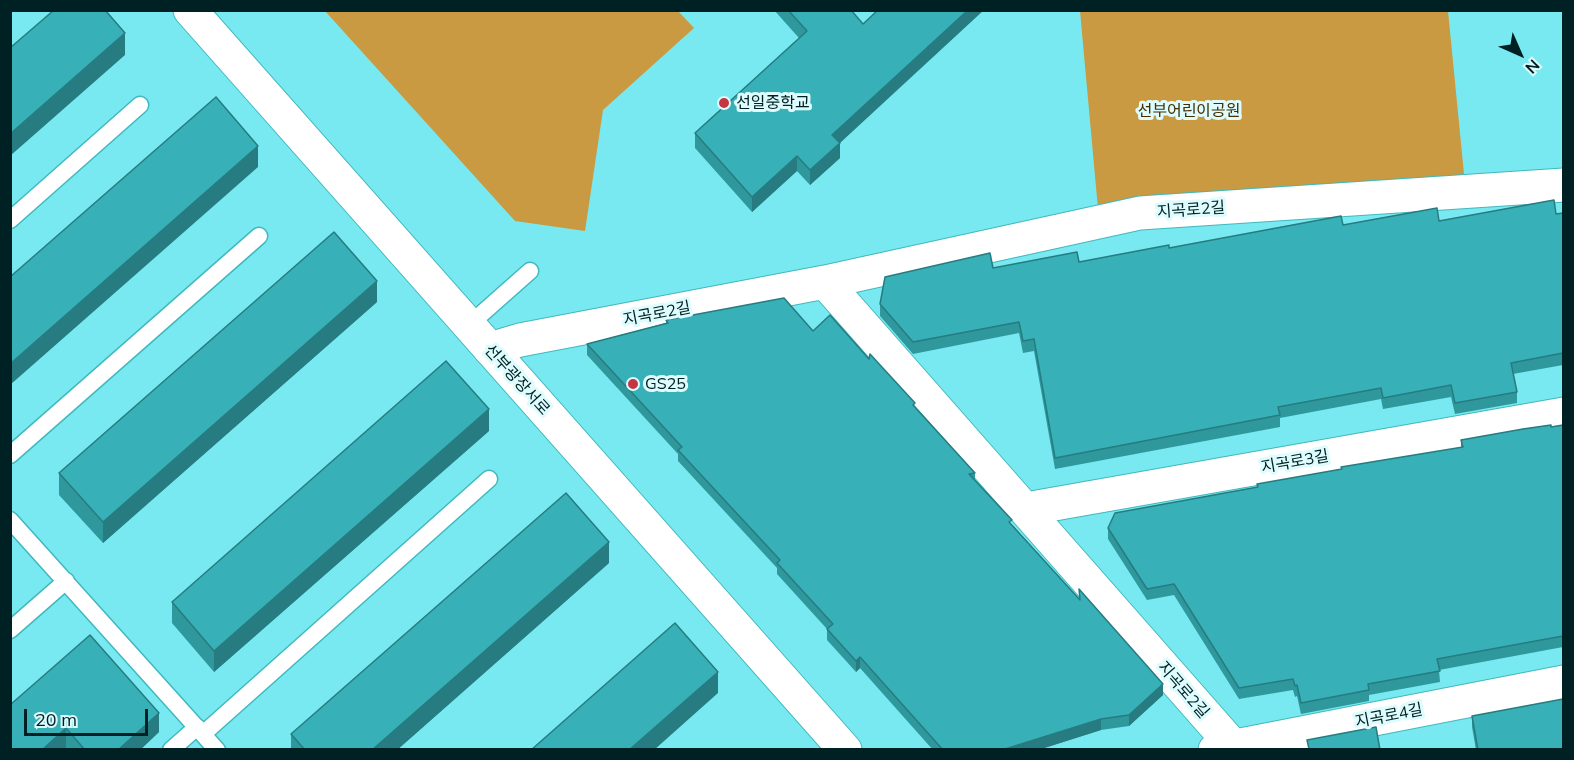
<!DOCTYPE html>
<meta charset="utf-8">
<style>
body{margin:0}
#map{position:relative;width:1574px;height:760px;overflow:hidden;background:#78e9f0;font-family:Mulish,sans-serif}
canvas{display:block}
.frame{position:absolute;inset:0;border:12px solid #002123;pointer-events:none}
.north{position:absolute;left:1490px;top:24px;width:60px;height:60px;-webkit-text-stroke:4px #defcfe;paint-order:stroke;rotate:135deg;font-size:16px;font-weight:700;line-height:24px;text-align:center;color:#002123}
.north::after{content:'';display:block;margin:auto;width:21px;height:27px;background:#002123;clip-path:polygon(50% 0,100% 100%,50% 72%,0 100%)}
.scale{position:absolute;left:24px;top:709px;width:124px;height:27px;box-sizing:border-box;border:3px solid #002123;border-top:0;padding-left:8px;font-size:18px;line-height:21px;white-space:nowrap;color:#002123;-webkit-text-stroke:4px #defcfe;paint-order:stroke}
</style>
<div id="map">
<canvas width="1574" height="760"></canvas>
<div class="frame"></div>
<div class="north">N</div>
<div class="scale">20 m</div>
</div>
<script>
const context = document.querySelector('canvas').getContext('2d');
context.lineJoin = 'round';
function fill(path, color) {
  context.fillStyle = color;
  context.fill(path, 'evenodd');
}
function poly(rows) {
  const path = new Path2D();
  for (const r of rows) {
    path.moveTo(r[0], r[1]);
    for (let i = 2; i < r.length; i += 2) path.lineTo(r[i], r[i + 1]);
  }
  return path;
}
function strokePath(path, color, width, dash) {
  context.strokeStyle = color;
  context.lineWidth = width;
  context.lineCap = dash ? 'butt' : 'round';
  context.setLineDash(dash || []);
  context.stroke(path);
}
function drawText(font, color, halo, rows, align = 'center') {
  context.font = font + ' Mulish,"Noto Sans KR",sans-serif';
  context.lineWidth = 6;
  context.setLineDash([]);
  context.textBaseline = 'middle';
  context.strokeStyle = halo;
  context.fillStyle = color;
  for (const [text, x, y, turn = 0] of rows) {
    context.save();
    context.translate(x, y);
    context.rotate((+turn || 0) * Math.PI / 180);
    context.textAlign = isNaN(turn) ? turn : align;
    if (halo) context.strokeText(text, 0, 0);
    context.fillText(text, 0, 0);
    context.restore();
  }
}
fill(poly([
 [325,11,678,11,694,28,603,110,585,231,515,221],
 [1080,11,1448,11,1465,184,1099,220]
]), '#c99a41');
const lane = poly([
 [10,220,140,105],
 [469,325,530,271],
 [10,455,259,236],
 [10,520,217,750],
 [10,630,66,581],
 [203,734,489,479],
 [171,750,197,727]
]);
const street = poly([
 [825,282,1233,746],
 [490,349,520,340,825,282,1140,213,1564,185],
 [1026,509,1564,414],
 [1215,750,1564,682]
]);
const secondary = poly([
 [190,10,845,750]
]);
strokePath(lane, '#41b8bf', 19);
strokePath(street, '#41b8bf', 35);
strokePath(secondary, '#41b8bf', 35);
strokePath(lane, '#fff', 16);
strokePath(street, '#fff', 33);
strokePath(secondary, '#fff', 33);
fill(poly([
 [774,10,851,10,840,143,840,158,810,185,797,171,752,212,695,148,695,133,799,38],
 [1563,213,1563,365,1513,374,1517,392,1517,403,1455,414,1451,397,1383,409,1381,399,1280,418,1280,427,1055,469,1034,351,1023,353,1019,333,913,354,880,316,880,304,993,268,1079,262,1169,248,1343,225,1439,221,1556,214],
 [377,302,103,543,59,495,59,473],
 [666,320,813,331,869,359,915,406,975,473,975,480,1012,525,1079,599,1079,589,1163,695,1129,726,1101,730,1038,750,933,750,860,668,856,672,827,640,827,629,777,574,777,568,678,461,678,454,587,355,587,344,666,323],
 [1563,425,1563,647,1439,670,1440,682,1369,695,1369,701,1301,714,1297,696,1295,697,1293,690,1239,699,1174,595,1147,600,1108,539,1108,528,1257,487,1461,447,1461,440],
 [489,431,214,672,172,623,172,602],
 [609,563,397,750,291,750,291,734],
 [90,635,159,732,140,750,67,750,66,748,64,750,10,750],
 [1472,716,1563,750,1476,750,1472,727]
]), '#2f989d');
fill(poly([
 [968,10,984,10,840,143,840,158,810,185,810,170,832,135],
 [125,33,125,55,10,156,10,134],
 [258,146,258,167,10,385,10,364],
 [797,156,797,171,752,212,752,197],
 [377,281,377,302,103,543,103,522],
 [489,409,489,431,214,672,214,651],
 [609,542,609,563,397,750,372,750],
 [860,657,860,668,856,672,856,661],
 [718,672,718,693,654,750,629,750],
 [1163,684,1163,695,1129,726,1129,715],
 [159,713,159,732,140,750,118,750],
 [1101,719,1101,730,1038,750,1002,750],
 [66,728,66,748,64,750,42,750]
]), '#267c80');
const building = poly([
 [54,10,105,10,125,33,10,134,10,48,54,10],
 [788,10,851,10,863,24,878,10,968,10,832,135,840,143,810,170,797,156,752,197,695,133,807,31,788,10],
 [216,97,258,146,10,364,10,277,216,97],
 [1554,200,1556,214,1563,213,1563,353,1511,363,1517,392,1455,403,1451,385,1383,398,1381,388,1278,407,1280,415,1055,458,1034,339,1023,341,1019,322,913,342,880,304,885,277,990,253,993,268,1077,252,1079,262,1169,245,1169,248,1341,216,1343,225,1437,208,1439,221,1554,200],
 [334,232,377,281,103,522,59,473,334,232],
 [784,298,813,331,830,315,869,359,870,354,915,403,913,405,975,473,969,474,1012,520,1009,522,1080,600,1079,589,1163,684,1129,715,1101,719,1002,750,943,750,860,657,856,661,827,629,833,624,777,563,780,560,678,450,682,447,587,344,668,323,666,320,784,298],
 [446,361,489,409,214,651,172,602,446,361],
 [1551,425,1551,427,1563,425,1563,636,1437,659,1440,671,1368,684,1369,690,1301,703,1297,685,1295,686,1293,679,1239,688,1174,584,1147,589,1108,528,1115,513,1258,487,1257,484,1342,469,1341,467,1463,447,1461,440,1523,429,1551,425],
 [566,493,609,542,372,750,305,750,291,734,566,493],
 [675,623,718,672,629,750,531,750,675,623],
 [90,635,159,713,118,750,85,750,66,728,42,750,10,750,10,705,90,635],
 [1563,699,1563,750,1478,750,1472,716,1563,699],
 [1376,727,1380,750,1304,750,1309,749,1307,740,1376,727]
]);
fill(building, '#37b1b7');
strokePath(building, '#267c80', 1.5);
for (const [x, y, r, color] of [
 [724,103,6,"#c53542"],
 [633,384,6,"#c53542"]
]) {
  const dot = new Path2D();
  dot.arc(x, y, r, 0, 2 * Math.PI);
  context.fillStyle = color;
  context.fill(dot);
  strokePath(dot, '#defcfe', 2);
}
drawText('16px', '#002123', '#defcfe', [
 ["선일중학교",736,103],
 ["GS25",645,384]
], 'left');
drawText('16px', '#442e01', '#defcfe', [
 ["선부어린이공원",1189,111]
]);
drawText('16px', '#002123', '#defcfe', [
 ["지곡로2길",1191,210,-4],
 ["지곡로2길",657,314,-11],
 ["선부광장서로",517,380,48],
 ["지곡로3길",1295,462,-10],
 ["지곡로2길",1183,690,49],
 ["지곡로4길",1389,716,-11]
]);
</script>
